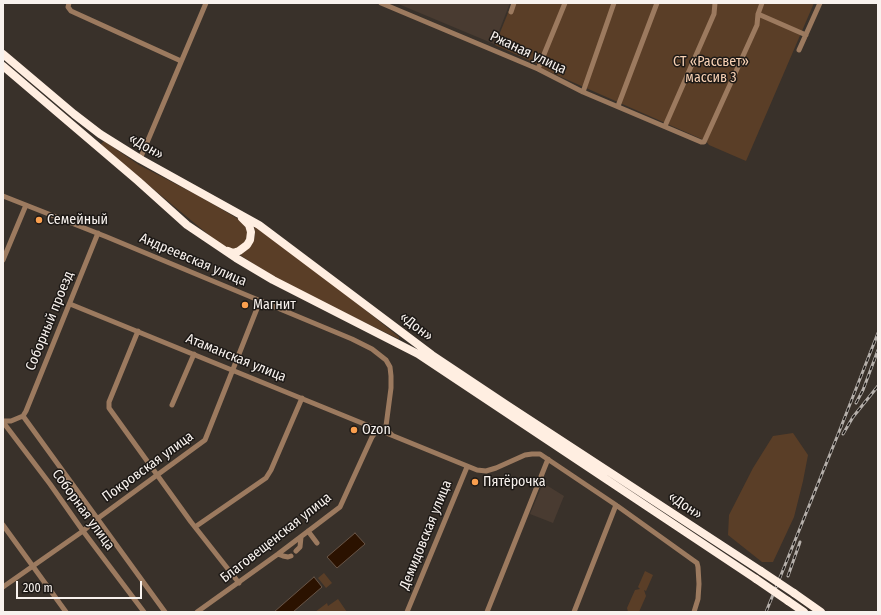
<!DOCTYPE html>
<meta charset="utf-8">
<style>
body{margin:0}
#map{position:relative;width:881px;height:615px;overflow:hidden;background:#39312a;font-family:"Fira Sans Condensed",sans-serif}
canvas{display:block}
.frame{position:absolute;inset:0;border:4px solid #f8f2ee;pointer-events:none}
.scale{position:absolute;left:16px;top:581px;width:126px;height:18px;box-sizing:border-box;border:2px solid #f8f2ee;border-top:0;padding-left:5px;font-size:12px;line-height:14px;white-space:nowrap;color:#f8f2ee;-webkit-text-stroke:3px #1d1916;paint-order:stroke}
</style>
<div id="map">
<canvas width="881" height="615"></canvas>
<div class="frame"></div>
<div class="scale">200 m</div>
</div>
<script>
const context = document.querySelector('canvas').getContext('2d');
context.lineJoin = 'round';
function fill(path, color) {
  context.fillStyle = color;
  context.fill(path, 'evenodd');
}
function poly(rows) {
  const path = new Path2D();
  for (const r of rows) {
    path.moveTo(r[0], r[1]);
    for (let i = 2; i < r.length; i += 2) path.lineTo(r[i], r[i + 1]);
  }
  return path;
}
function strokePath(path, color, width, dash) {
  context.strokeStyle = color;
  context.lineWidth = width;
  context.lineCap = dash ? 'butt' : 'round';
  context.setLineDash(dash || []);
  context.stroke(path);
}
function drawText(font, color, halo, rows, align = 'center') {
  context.font = font + ' "Fira Sans Condensed",sans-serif';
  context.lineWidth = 3;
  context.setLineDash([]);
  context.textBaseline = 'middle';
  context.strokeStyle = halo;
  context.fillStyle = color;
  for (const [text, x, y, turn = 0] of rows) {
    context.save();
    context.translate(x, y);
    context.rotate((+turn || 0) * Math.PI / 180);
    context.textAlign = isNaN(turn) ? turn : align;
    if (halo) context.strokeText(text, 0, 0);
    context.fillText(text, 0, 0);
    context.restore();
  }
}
fill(poly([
 [396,3,510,3,494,44],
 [543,483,564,496,553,523,530,514]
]), '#493b31');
fill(poly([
 [512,3,814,3,746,161,709,145,706,141,543,69,535,63,495,45],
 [104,141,139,165,199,196,245,223,248,234,244,245,239,248,231,249,221,245,100,145],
 [254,226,296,254,399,337,399,339,283,283,237,253,253,242,255,235],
 [793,433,808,455,803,481,794,517,773,562,762,562,728,535,729,515,753,468,773,436],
 [645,571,653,575,646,591,644,590,646,596,639,612,628,612,627,608,635,590,640,589,638,587],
 [324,573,332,583,326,588,318,578],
 [338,599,347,612,332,612,331,611,329,612,315,612,327,603,328,606]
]), '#5a3e27');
const water = poly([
 [355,533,365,544,337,568,327,557,355,533],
 [314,577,322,587,293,612,274,612,314,577]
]);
fill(water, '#2b1200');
strokePath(water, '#685547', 1);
strokePath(poly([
 [69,3,68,7,71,11,181,61],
 [381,3,538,69,583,92,701,142,704,142,757,25,758,14],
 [762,3,758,14,806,35],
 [511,12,514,3],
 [799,50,820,3],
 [538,69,565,3],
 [583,92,614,3],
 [618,106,657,3],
 [665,126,714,14,715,3],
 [140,159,206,3],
 [3,196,107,237,352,339,372,349,386,360,390,367,391,376,391,388,386,426,389,432,392,435],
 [3,260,26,205],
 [70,304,477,470,486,471,496,468,525,455,532,454,540,454,616,505,697,563,698,567,699,584,698,599,694,612],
 [138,331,109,402,109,408,191,522,239,583],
 [172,405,194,354],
 [23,416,165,612],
 [3,421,11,421,23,416,26,411,98,233],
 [3,422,50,484,83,531,144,612],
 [3,525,66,612],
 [195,527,266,478,271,470,302,398],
 [308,531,317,543],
 [296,551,300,547,301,537],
 [278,554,283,556,288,557,291,556],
 [3,587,83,531,97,519,205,440,260,301],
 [197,612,278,554,340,507,372,437,377,430],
 [407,612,467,467],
 [487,612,548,459],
 [574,612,616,505]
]), '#9c7a5f', 5);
strokePath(poly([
 [3,54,74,114,100,134,140,159,259,225,432,355,507,405,761,571],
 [3,66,138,181,187,225,236,258,273,280,418,354,756,579],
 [228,251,233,253,239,251,247,245,250,240,251,232,249,225,242,218],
 [794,593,821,612],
 [788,601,804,612]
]), '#ffeee1', 8);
const rail = poly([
 [856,403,863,390,878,350],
 [843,434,853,417,878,386],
 [788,576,800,542],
 [766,612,839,432,878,333]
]);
strokePath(rail, '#b6b0ab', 3);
strokePath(rail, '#1d1916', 1.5, [4.5]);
strokePath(poly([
 [761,571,794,593],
 [756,579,788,601]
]), '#ffeee1', 8);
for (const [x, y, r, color] of [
 [39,220,4,"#fa9f4e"],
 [245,305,4,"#fa9f4e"],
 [354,430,4,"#fa9f4e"],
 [475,482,4,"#fa9f4e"]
]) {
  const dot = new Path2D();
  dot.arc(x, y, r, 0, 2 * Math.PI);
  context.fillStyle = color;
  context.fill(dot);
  strokePath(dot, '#1d1916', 1.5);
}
drawText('14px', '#f8f2ee', '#1d1916', [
 ["Ржаная улица",528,53,25],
 ["«Дон»",146,147,30],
 ["Андреевская улица",193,260,23],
 ["Соборный проезд",50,321,-68],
 ["«Дон»",416,327,37],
 ["Атаманская улица",236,358,22],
 ["Покровская улица",148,467,-36],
 ["«Дон»",685,506,34],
 ["Соборная улица",83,510,54],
 ["Демидовская улица",426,535,-68],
 ["Благовещенская улица",276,538,-38]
]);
drawText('14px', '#f6d0b3', '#1d1916', [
 ["СТ «Рассвет»",711,62],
 ["массив 3",711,78]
]);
drawText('14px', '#f8f2ee', '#1d1916', [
 ["Семейный",47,220],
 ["Магнит",253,305],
 ["Ozon",362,430],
 ["Пятёрочка",483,482]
], 'left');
</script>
